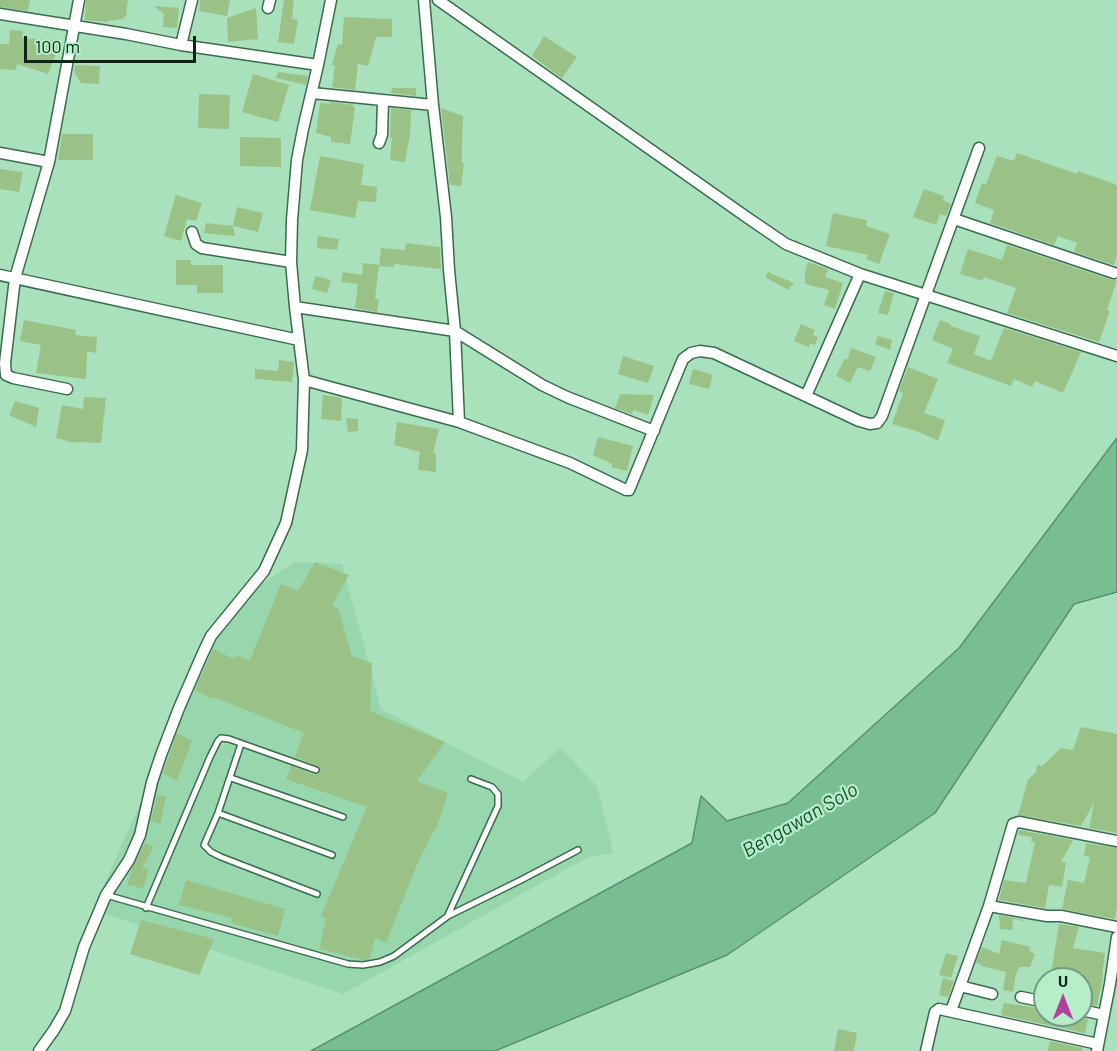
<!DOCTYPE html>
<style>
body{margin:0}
#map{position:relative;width:1117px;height:1051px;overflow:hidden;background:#a9e1bd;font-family:Barlow,sans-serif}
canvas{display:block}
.north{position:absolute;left:1033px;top:967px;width:60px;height:60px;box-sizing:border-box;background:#b6eec9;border:2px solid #739d82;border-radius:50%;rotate:0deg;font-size:16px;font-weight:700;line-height:24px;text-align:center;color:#0e2417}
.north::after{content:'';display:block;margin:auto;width:21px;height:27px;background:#b2419d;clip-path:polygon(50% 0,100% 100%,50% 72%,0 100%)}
.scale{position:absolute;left:24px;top:36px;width:172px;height:27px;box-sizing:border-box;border:3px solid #0e2417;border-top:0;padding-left:8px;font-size:18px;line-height:21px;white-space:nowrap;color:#0e2417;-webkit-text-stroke:4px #b6eec9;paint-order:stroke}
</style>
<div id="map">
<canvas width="1117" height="1051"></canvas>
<div class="north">U</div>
<div class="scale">100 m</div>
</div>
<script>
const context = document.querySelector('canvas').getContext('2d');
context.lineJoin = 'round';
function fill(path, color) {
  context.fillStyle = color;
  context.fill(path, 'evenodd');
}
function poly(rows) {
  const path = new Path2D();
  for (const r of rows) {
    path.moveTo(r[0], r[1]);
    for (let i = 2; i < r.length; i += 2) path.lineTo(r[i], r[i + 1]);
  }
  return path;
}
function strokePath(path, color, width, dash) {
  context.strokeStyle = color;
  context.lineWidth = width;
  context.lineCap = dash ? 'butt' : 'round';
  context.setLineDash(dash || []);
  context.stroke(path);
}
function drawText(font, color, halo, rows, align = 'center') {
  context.font = font + ' Barlow,sans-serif';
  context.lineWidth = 4.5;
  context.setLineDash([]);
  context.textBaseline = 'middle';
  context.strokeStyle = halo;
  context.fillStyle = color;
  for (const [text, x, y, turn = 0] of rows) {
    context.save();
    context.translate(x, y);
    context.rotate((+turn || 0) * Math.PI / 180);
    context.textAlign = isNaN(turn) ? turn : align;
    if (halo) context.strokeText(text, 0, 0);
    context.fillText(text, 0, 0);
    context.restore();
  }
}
fill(poly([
 [295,562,342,564,381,709,523,782,560,748,597,786,613,853,588,857,343,994,93,910,227,606]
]), '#98d6ae');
const water = poly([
 [1117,438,1117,592,1074,604,935,813,727,955,495,1051,311,1051,692,843,701,796,727,821,788,803,959,648,1117,438]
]);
fill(water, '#79be93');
strokePath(water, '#59906e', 1.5);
fill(poly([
 [0,0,30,0,28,11,0,7],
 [86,0,128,0,126,16,123,19,107,21,107,22,85,20],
 [200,0,230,0,227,16,199,11],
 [284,0,294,0,292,19,298,20,294,44,278,42],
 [154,6,179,8,177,28,163,27,164,14],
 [256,8,258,39,228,42,227,18],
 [344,17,392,19,392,37,376,37,368,66,358,64,355,90,332,87,335,66,332,65,338,44,342,45],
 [10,30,23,31,22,38,61,41,48,74,17,64,16,70,0,69,0,44,9,44],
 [544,36,577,57,562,78,532,56],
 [75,65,100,66,99,84,81,83,74,72],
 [278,72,308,76,306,85,276,78],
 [253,74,289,85,278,122,242,112],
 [392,88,416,88,416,96,391,93],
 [199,94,230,95,229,129,198,128],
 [330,102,354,105,353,107,355,108,350,144,331,142,331,137,316,133,320,103,330,104],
 [391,108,411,110,410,135,405,162,390,160,392,138,390,138],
 [441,108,463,116,462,145,462,163,464,163,461,186,450,185],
 [62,134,93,134,93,160,58,160],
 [240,137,281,138,281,167,240,166],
 [1017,153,1077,174,1078,171,1117,185,1117,255,1114,265,1074,252,1077,243,1058,236,1054,245,990,223,994,210,975,203,982,183,986,184,997,156,1014,161],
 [320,156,364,164,361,185,377,187,376,202,358,201,355,218,310,210],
 [0,169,23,172,19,192,0,189],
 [924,189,944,196,943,200,951,204,946,216,940,214,936,225,913,217],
 [176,195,202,203,196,221,187,219,181,241,164,236],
 [237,207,263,213,258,232,233,226],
 [833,213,867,220,866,226,890,234,879,264,866,259,868,255,826,246],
 [206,223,233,226,235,236,204,233],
 [318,236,339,239,337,250,317,248],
 [406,243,440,247,441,269,394,264,394,267,379,266,381,248,405,250],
 [1007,245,1112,280,1117,280,1107,310,1110,311,1099,342,1007,313,1016,288,984,277,983,281,960,274,968,249,1002,260],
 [176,260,191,260,191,265,223,265,223,293,197,293,197,285,176,285],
 [808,262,828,269,825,277,843,283,835,309,824,305,829,290,805,284,805,272],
 [363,263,379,265,375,299,379,299,377,312,355,308,358,284,341,282,343,272,362,275],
 [768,272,794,283,788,290,765,277],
 [315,276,331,280,327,293,312,289],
 [885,291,894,293,888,315,878,313],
 [24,320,76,330,75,335,97,337,96,353,87,351,86,379,36,373,41,345,20,341],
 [940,320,951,324,951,326,980,336,974,354,991,361,1004,328,1081,352,1063,393,1035,381,1032,387,1014,379,1011,386,947,363,953,349,932,340],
 [801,324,815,330,813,335,818,337,815,345,810,343,809,347,794,341],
 [878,336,892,340,890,350,875,344],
 [851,348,876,357,870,371,858,367,850,383,836,376,845,358,847,360],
 [623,356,654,366,648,383,618,374],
 [279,360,294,362,292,382,255,379,255,369,278,371],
 [908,367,938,379,924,413,945,420,938,441,919,432,892,424,903,393,899,391],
 [693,369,713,375,709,389,689,384],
 [620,394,654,395,648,415,633,410,632,414,615,408],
 [323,395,342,398,341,421,321,419],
 [84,397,106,398,101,443,75,442,74,443,56,438,62,405,83,409],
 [15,401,39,408,36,427,9,415],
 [346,418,358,419,358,431,348,432],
 [397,422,439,429,433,453,436,454,436,472,418,470,420,452,394,445],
 [598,437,633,446,627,471,612,467,612,464,593,455],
 [315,562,349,575,332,605,338,608,352,656,372,663,370,711,445,742,417,781,448,793,436,830,434,830,416,867,386,943,375,938,370,959,363,960,319,949,326,918,321,916,367,807,286,779,291,766,315,775,320,772,321,769,318,766,295,757,304,733,214,697,212,699,195,690,213,649,234,659,236,655,250,660,281,584,298,591],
 [1081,727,1117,734,1117,833,1089,828,1094,803,1081,826,1018,815,1028,780,1036,772,1037,765,1042,766,1061,748,1073,750],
 [177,733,192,741,177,781,163,773],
 [157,795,166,797,160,824,151,821],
 [1019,830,1073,840,1061,862,1066,862,1062,887,1049,885,1045,908,999,900,1004,880,1026,883,1035,842,1031,842,1032,837,1018,835],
 [145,843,154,847,142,868,149,869,143,889,132,885,130,887,127,886,132,869],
 [1086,843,1117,848,1117,906,1115,919,1062,909,1068,880,1084,883,1090,857,1084,856],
 [186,880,285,909,278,936,231,923,233,918,179,905],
 [999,915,1024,920,1024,921,1013,919,1012,930,1000,929],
 [141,920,214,939,199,975,130,954],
 [1059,924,1079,927,1073,948,1105,953,1102,977,1103,977,1097,1006,1081,1003,1081,979,1050,979],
 [1002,940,1031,947,1029,951,1035,954,1030,967,1019,967,1017,973,1016,973,1013,992,1003,990,1006,972,981,966,981,964,976,963,982,947,999,954],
 [946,953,958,956,951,978,939,975],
 [943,978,954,981,948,997,939,995],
 [1004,1003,1045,1009,1045,1018,1078,1023,1079,1017,1088,1019,1085,1033,1001,1015],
 [838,1029,857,1033,854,1051,834,1051],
 [1050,1041,1082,1048,1082,1051,1048,1051]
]), '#9ac286');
const service = poly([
 [241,744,218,813,204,845,211,852,221,857,317,894],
 [231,778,343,817],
 [218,813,332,855],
 [106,895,348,964,363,965,380,962,394,956,448,916,521,880,578,850],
 [146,908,210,757,218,741,221,738,229,739,316,770],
 [448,915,498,806,498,794,492,787,471,779]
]);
const minor = poly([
 [424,0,433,105,446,217,449,270,455,331,459,422],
 [438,0,745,216,786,244,860,274,1117,356],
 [268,8,270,0],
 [0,14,126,34,181,45,318,65],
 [181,45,192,0],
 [312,93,433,105],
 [379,143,382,135,383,100],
 [0,153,49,162],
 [954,219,1114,273],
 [192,232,196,244,202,248,291,262],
 [0,275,299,340],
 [295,307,455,331,542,385,567,397,654,431],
 [304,380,459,422,570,463,626,490,629,490,683,359,691,353,700,351,714,353,859,421,870,424,877,423,882,416,979,148],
 [67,389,13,378,6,375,5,363,15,278,49,162,79,0],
 [806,396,860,274],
 [989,906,1047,916,1061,916,1117,927],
 [960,986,992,994],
 [1021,997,1045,1002],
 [1081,1010,1104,1015],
 [951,1011,989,906,1013,824,1019,822,1117,841],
 [39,1051,54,1030,65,1011,84,947,106,895,129,860,140,835,152,782,161,755,179,708,202,655,211,636,264,571,286,523,302,450,304,380,295,307,291,262,292,220,297,160,303,129,318,65,331,0],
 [926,1051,935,1012,939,1009,1098,1044],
 [1097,1051,1110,984,1117,937]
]);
strokePath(service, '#396c4d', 8);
strokePath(minor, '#396c4d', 13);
strokePath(service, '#fff', 5);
strokePath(minor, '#fff', 10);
drawText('italic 20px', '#184c2f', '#b6eec9', [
 ["Bengawan Solo",800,820,-30]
]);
</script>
